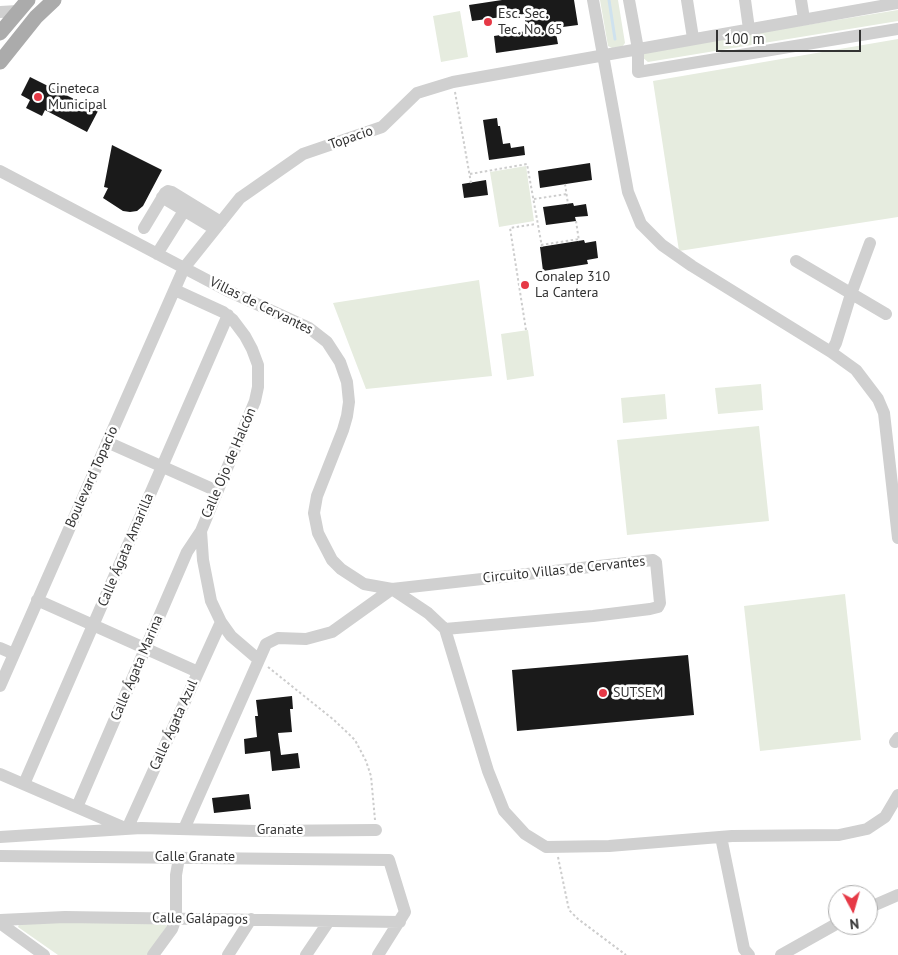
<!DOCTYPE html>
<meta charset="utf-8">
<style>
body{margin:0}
#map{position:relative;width:898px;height:955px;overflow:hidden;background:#fff;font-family:"PT Sans",sans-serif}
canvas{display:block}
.north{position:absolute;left:828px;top:885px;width:50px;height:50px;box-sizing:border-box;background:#fff;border:1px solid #adadad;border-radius:50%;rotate:174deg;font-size:14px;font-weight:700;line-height:20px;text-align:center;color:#333}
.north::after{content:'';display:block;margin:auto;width:18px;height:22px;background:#e63946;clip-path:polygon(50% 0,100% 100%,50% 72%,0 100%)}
.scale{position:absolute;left:716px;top:30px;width:145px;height:22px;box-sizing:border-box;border:2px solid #333;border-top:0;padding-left:6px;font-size:15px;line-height:18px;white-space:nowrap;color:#333;-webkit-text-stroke:4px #fff;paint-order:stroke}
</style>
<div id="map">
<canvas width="898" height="955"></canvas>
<div class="north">N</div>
<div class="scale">100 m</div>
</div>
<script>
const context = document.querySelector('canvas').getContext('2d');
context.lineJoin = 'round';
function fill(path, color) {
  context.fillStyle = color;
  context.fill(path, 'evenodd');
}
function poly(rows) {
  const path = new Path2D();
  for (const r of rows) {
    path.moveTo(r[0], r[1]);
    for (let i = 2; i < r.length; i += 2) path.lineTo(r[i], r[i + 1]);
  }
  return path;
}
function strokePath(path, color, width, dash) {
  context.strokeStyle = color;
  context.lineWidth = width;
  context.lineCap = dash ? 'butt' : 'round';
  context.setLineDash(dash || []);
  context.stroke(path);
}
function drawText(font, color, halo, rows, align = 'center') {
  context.font = font + ' "PT Sans",sans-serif';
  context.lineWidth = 5;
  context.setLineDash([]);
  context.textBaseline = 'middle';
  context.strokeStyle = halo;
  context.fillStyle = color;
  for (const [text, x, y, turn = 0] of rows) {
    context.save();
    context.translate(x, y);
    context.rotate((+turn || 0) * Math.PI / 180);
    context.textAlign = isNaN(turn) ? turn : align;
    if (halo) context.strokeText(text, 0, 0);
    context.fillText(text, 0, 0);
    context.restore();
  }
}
fill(poly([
 [600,0,618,0,625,43,622,47,612,48,608,46],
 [898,10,898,21,648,62,642,57,646,51],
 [460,11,468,57,441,62,433,16],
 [898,39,898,217,679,251,653,81],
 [526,166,534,221,499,227,490,172],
 [479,280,492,376,366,389,333,303],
 [528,330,534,376,507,380,501,334],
 [761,384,763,410,718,414,715,388],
 [665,394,667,419,623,423,621,398],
 [759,426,769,521,627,535,617,440],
 [845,594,861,740,760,751,744,606],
 [20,922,165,923,167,926,147,955,58,955,18,927]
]), '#e6ecdf');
strokePath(poly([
 [609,0,615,39]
]), '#cfe2ee', 3);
fill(poly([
 [502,0,574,0,578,25,555,28,558,44,496,53,494,36,527,31,524,14,472,21,469,5],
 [30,77,98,111,87,132,45,110,42,116,26,108,30,100,21,95],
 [497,118,498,126,500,126,503,144,510,143,511,148,524,146,525,155,489,160,483,120],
 [112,145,162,170,143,206,137,211,130,212,123,211,103,198,108,188,104,187],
 [590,163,592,180,540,188,538,171],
 [486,180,488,195,464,198,462,184],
 [573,203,574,206,586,204,588,216,575,217,576,221,546,225,543,207],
 [584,240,585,243,596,241,598,258,587,260,588,264,543,271,540,247],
 [688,655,694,715,517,731,512,670],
 [292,696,293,709,290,709,292,732,278,733,281,755,298,753,300,768,272,771,270,751,245,754,244,739,257,737,255,716,258,716,256,700],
 [249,794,251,809,214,813,212,798]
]), '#1a1a1a');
strokePath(poly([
 [455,92,471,183],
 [470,174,527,164,542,247],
 [565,184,568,204],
 [534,199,567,194],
 [576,221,579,241],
 [541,245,579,239],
 [526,330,510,228,536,224],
 [268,667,334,720,355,740,366,761,371,776,375,820],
 [558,857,569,910,578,919,626,955]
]), '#cdcdcd', 2, [2.5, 2.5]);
strokePath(poly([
 [593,0,628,192,641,224,662,245,692,266,831,352,856,370,878,399,884,413,898,538],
 [629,0,638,49,638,72,898,29],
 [687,0,693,38],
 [745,0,749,29],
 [801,0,804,19],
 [0,12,18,11],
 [0,171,226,290,309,328,327,342,340,362,347,382,349,402,347,416,343,430,317,496,314,513,318,533,332,560,341,569,364,584,392,589,428,613,445,629,488,771,504,811,525,834,546,847,609,846,732,836,839,835,867,829,885,817,898,795],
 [162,197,215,229],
 [144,228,165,193,168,191,172,192,221,222],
 [157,254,189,203],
 [796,261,886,314],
 [175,290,223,312,233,320,245,336,252,349,258,365,258,387,255,401,201,531,203,560,211,601,221,622,231,636,259,660],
 [831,352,836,343,851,294,870,243],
 [107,442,217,491],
 [37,600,198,672],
 [0,648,14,654],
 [0,686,184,268,240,198,303,154,382,127,417,93,453,82,898,3],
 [895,742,898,738],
 [0,774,125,828],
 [24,784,228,315],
 [77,807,187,552,201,531],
 [127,829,221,622],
 [184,829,266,644,278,638,306,639,332,632,392,589,653,560,656,562,660,603,658,607,650,609,593,616,445,629],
 [0,837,141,828,256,831,376,830],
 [721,837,744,949,749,955],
 [0,856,389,860,405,912,378,955],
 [868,908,898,895],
 [0,920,65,917,400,922],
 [0,923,44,955],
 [153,955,172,929,176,918,176,875,179,858],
 [228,955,251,919],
 [306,955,329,921],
 [781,955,838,923]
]), '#d0d0d0', 12);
strokePath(poly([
 [0,33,28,0],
 [0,62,36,17,54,0]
]), '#ababab', 15);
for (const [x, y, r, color] of [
 [488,22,5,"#e63946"],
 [38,97,5,"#e63946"],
 [525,285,5,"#e63946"],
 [603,693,5,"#e63946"]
]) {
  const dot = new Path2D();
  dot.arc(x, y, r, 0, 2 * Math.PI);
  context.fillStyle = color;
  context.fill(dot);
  strokePath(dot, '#fff', 2);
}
drawText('14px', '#333', '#fff', [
 ["Esc. Sec.",498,14],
 ["Tec. No. 65",498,30],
 ["Cineteca",48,89],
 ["Municipal",48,105],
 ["Conalep 310",535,277],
 ["La Cantera",535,293],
 ["SUTSEM",613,693]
], 'left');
drawText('14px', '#333', '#fff', [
 ["Topacio",351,138,-19],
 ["Villas de Cervantes",261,306,26],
 ["Calle Ojo de Halcón",229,463,-67],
 ["Boulevard Topacio",92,477,-66],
 ["Calle Ágata Amarilla",126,550,-67],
 ["Circuito Villas de Cervantes",564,570,-6],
 ["Calle Ágata Marina",137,668,-67],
 ["Calle Ágata Azul",174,725,-66],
 ["Granate",280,830],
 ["Calle Granate",195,857],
 ["Calle Galápagos",200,919,1]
]);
</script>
